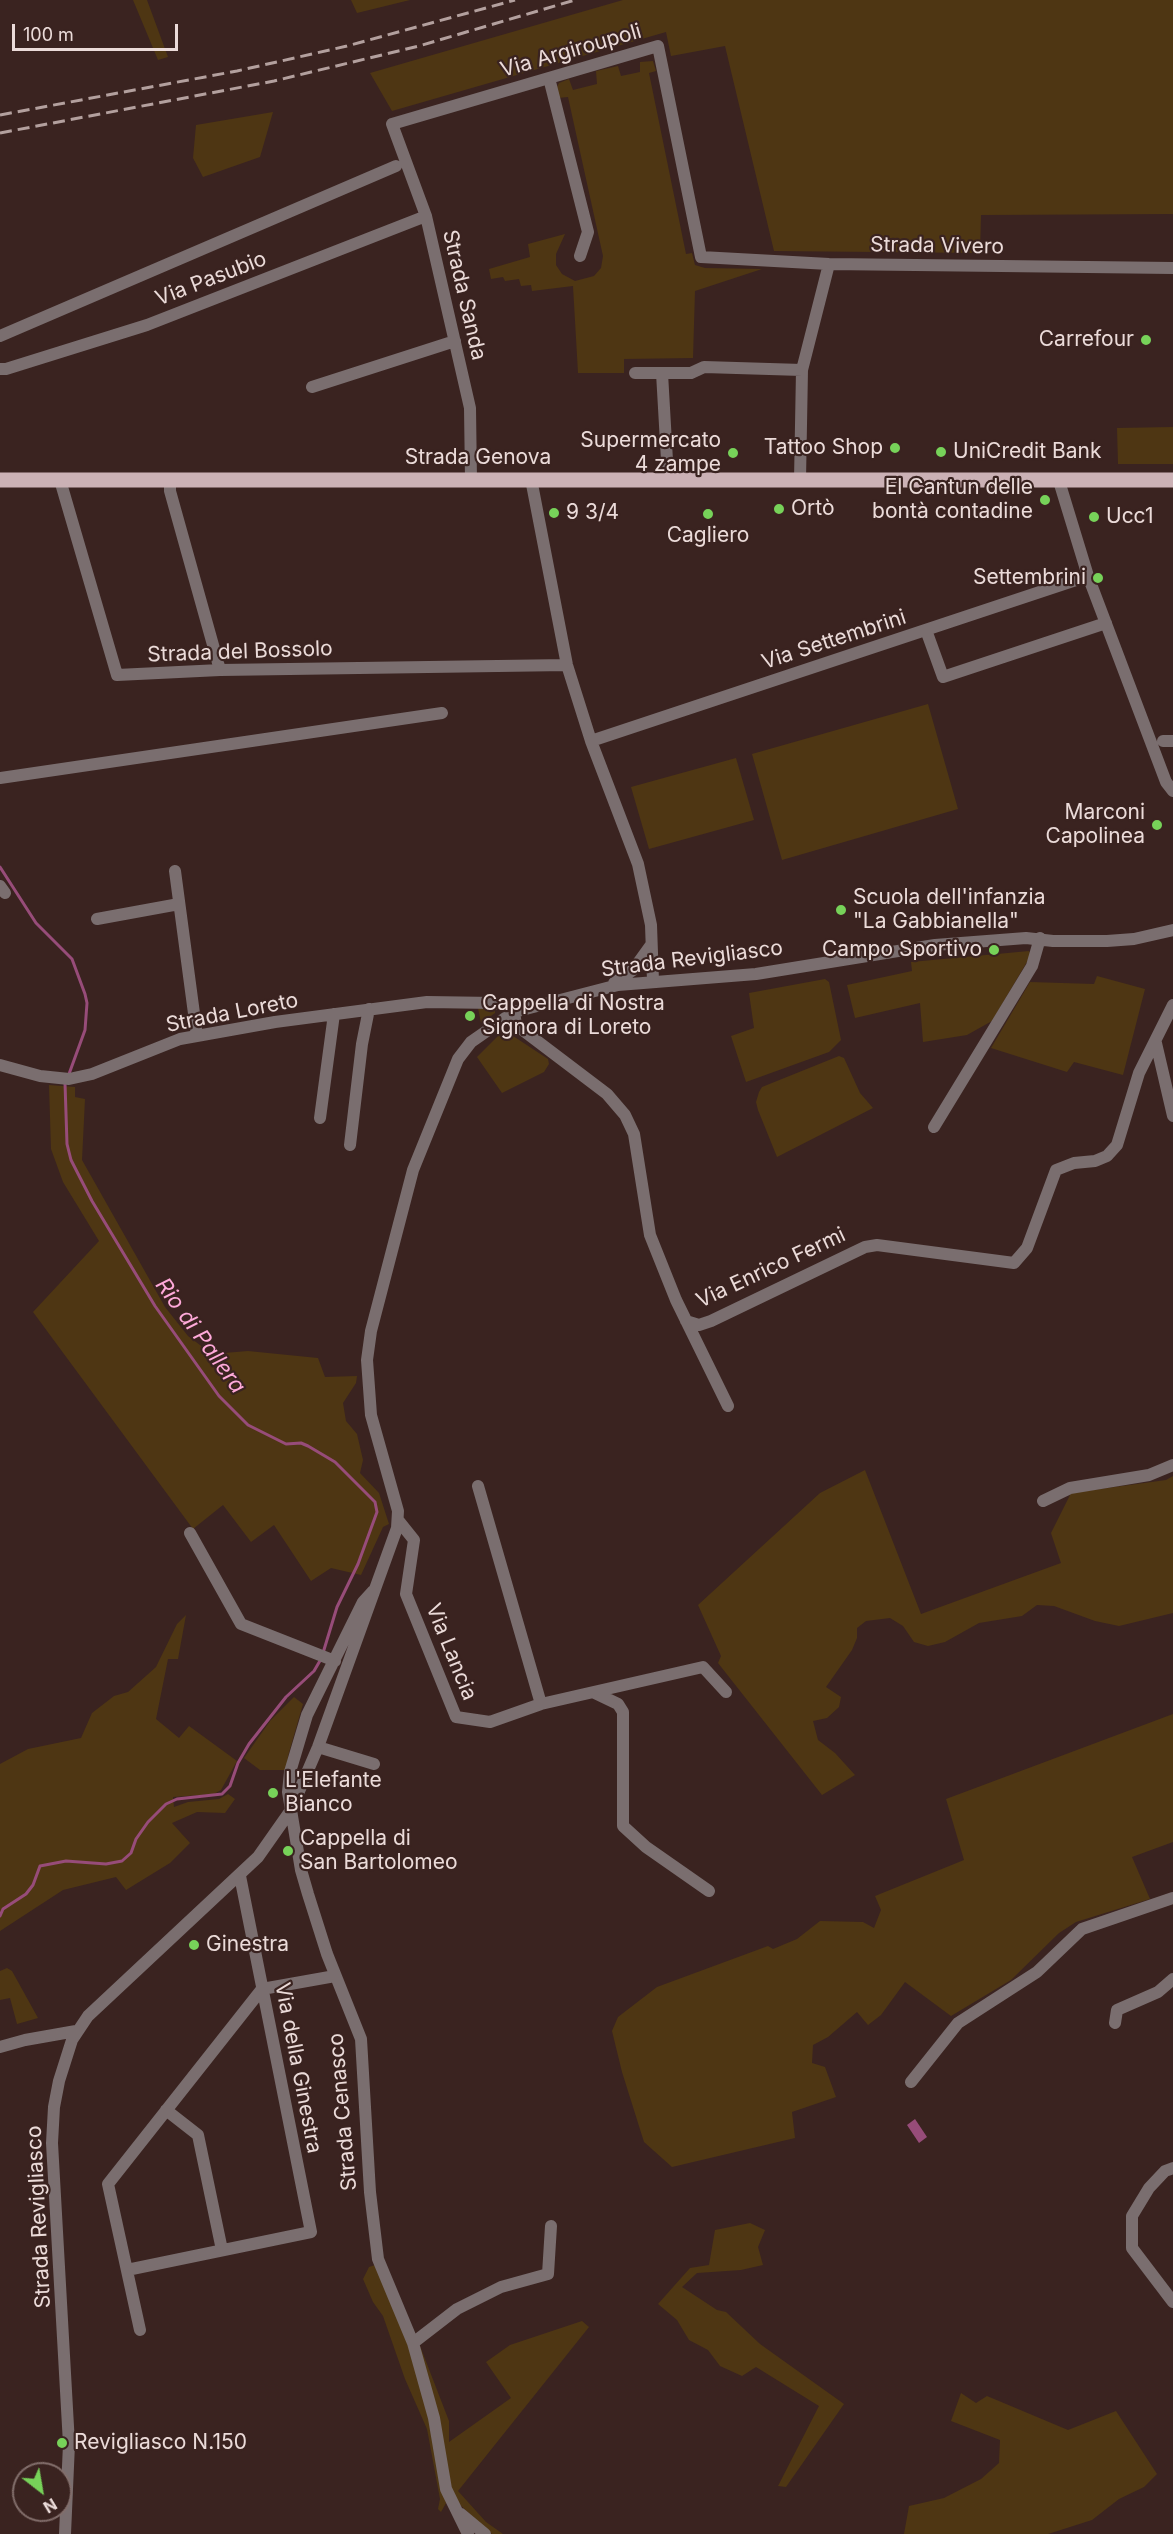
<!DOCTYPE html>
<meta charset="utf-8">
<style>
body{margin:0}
#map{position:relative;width:1173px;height:2534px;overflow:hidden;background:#3a2320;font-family:Inter,sans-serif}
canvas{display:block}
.north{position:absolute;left:12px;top:2462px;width:60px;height:60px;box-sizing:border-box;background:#3a2320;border:2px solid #816d6a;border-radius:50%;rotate:149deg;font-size:16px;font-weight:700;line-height:24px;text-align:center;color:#ebdbd9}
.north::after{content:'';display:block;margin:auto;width:21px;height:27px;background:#77d259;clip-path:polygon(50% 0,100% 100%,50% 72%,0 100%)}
.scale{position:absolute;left:12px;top:24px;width:166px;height:27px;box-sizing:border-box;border:3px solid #ebdbd9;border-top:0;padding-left:8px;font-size:18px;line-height:21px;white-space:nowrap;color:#ebdbd9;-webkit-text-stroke:4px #3a2320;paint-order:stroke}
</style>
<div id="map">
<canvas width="1173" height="2534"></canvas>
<div class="north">N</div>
<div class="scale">100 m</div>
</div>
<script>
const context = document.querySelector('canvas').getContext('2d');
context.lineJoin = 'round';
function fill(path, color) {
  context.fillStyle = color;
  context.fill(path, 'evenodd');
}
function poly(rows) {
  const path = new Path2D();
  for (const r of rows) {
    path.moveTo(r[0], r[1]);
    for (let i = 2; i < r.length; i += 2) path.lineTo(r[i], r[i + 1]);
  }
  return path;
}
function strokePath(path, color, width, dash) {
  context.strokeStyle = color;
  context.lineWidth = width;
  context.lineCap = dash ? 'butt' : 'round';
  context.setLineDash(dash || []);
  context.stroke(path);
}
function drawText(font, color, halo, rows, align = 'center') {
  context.font = font + ' Inter,sans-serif';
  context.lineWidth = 4.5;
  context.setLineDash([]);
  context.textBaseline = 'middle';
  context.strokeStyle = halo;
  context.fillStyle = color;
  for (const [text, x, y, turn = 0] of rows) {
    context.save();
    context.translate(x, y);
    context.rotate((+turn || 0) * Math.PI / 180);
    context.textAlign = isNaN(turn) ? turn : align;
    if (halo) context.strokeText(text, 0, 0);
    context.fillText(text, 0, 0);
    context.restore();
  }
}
fill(poly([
 [133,0,147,0,168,57,158,60],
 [351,0,410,0,357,13],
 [623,0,1173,0,1173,214,981,215,980,253,774,251,725,46,671,56,666,32,392,111,370,73],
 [653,61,656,71,649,73,686,254,692,253,695,265,705,268,762,269,695,291,693,358,624,359,624,373,578,373,573,286,532,291,531,285,521,286,519,279,505,281,503,277,491,279,489,269,530,257,528,244,565,234,556,254,556,265,562,274,575,281,594,276,601,268,603,256,568,97,558,98,557,87,559,83,569,79,573,90,597,84,596,71,618,66,621,76,640,72,640,62],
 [273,112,260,157,203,177,193,158,196,125],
 [1173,427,1173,464,1118,464,1117,428],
 [928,704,958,809,782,860,752,754],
 [736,758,754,820,649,849,631,787],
 [1029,951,1031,955,992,1021,967,1035,923,1042,920,1003,855,1018,847,985,912,971,911,962],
 [1097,976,1145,989,1123,1075,1074,1062,1067,1072,991,1048,1030,982,1094,984],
 [825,979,829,982,841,1040,829,1052,746,1082,731,1036,754,1028,749,993],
 [478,1008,495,1010,495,1013,481,1023],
 [507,1032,548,1059,549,1064,544,1072,502,1093,477,1057,499,1035],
 [839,1056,844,1058,860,1093,873,1108,777,1157,758,1110,756,1102,759,1092,762,1087],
 [49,1085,75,1087,75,1097,85,1099,82,1160,165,1307,188,1336,212,1354,248,1351,318,1358,325,1377,357,1376,356,1383,343,1403,346,1421,357,1434,363,1460,360,1473,379,1493,389,1524,383,1527,361,1575,331,1568,311,1581,274,1525,251,1542,223,1505,193,1529,33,1312,99,1241,63,1182,51,1149],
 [865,1470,921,1614,1061,1563,1051,1533,1071,1493,1166,1480,1173,1476,1173,1613,1119,1626,1095,1621,1054,1606,1037,1605,1022,1616,979,1623,945,1642,928,1646,914,1642,903,1626,890,1618,866,1621,857,1628,857,1638,852,1650,826,1687,841,1697,839,1707,827,1718,813,1721,818,1740,835,1753,855,1775,822,1795,718,1663,721,1656,698,1605,820,1493],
 [186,1615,178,1659,168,1659,156,1719,179,1738,189,1726,237,1761,221,1790,214,1794,173,1797,174,1807,188,1802,219,1799,228,1794,235,1799,225,1813,197,1812,172,1823,190,1843,170,1863,126,1890,116,1877,63,1890,0,1931,0,1764,28,1749,81,1738,92,1713,114,1696,128,1692,156,1667,177,1624],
 [294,1697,303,1704,288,1756,287,1770,260,1770,244,1758,270,1721],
 [1173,1714,1173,1842,1132,1857,1150,1899,1076,1922,1059,1933,1011,1980,951,2016,905,1982,881,2015,868,2025,857,2012,828,2037,813,2045,812,2063,825,2067,836,2097,792,2112,795,2138,672,2167,644,2142,622,2072,612,2031,618,2017,657,1987,768,1946,773,1949,797,1939,820,1921,863,1922,874,1928,881,1910,875,1896,964,1860,946,1799],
 [7,1968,12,1971,38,2018,17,2024,10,1998,0,2000,0,1971],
 [750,2223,765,2230,758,2247,763,2265,741,2270,697,2273,682,2287,717,2310,726,2312,760,2344,844,2404,786,2487,778,2486,819,2406,756,2367,742,2376,720,2366,708,2350,689,2340,677,2320,658,2304,690,2268,709,2265,715,2230],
 [375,2265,409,2345,432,2420,436,2461,446,2503,441,2512,438,2509,440,2499,427,2429,405,2379,383,2316,373,2302,363,2279,369,2267],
 [582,2321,589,2327,458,2491,486,2522,503,2534,492,2534,460,2505,450,2489,416,2347,420,2346,449,2421,449,2442,511,2398,486,2362,510,2345],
 [961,2393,976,2403,987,2396,1068,2430,1116,2411,1157,2474,1144,2487,1119,2499,1092,2520,1048,2534,904,2534,909,2506,944,2498,981,2479,999,2463,1000,2440,951,2421]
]), '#4e3613');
fill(poly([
 [915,2119,927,2137,919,2143,907,2125]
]), '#974c79');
strokePath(poly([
 [0,867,36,923,72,959,85,994,87,1003,85,1030,69,1074],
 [65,1083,67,1144,71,1160,92,1201,155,1306,219,1396,248,1425,286,1444,301,1443,308,1446,335,1462,375,1502,377,1512,358,1564,337,1607,323,1653],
 [0,1916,3,1909,26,1894,33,1885,40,1866,66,1861,106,1864,122,1861,131,1853,136,1839,148,1822,166,1804,177,1799,222,1794,230,1786,238,1763,249,1744,286,1697,314,1671,321,1659]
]), '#974c79', 3);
strokePath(poly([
 [549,78,588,232,580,256],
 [0,336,396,166],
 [0,369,6,369,147,325,426,216],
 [635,373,691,373,704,367,802,370],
 [662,373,668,478],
 [312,387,455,341],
 [531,479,567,665,591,741,638,864,651,925,653,981],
 [60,480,117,675,220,670,567,665],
 [170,480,170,491,220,670],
 [471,480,470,408,426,216,392,124,658,46,701,257,829,264,1173,268],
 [800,480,802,370,829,264],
 [1059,481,1088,576,1166,782,1173,791],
 [926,630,943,677,1106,623],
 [591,741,1088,576],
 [1163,741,1173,741],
 [0,778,442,713],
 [175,871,197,1036],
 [0,886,5,893],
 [97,919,179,904],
 [614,983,633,970,651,945],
 [514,1012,516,1025,607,1094,625,1115,634,1134,650,1235,676,1300,728,1406],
 [1156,1043,1173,1116],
 [0,1065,40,1076,69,1079,92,1074,180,1039,275,1022,427,1002,495,1003,506,1006,514,1012],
 [320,1118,334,1014],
 [934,1127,1032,966,1040,938],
 [350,1145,362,1044,369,1009],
 [686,1321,699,1325,711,1321,865,1247,877,1245,1014,1263,1027,1248,1056,1170,1074,1163,1095,1161,1107,1156,1117,1145,1139,1073,1173,1005],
 [1043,1501,1070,1488,1149,1475,1173,1465],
 [398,1520,414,1540,406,1594,456,1717,490,1722,541,1704,478,1486],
 [190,1533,241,1624,335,1661],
 [373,1591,363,1602,307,1715,290,1772,288,1792,301,1870,308,1894,327,1954,361,2039,370,2192,378,2259,413,2343,434,2418,446,2489,468,2534],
 [595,1693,618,1704,623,1712,623,1826,646,1847,709,1891],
 [541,1704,703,1667,726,1692],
 [318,1747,374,1764],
 [1115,2023,1117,2010,1158,1992,1173,1979],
 [0,2047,25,2040,76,2031],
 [911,2082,958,2023,1037,1972,1082,1929,1173,1898],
 [166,2110,198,2135,222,2250],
 [1173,2168,1165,2171,1149,2188,1132,2216,1132,2248,1173,2302],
 [127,2270,311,2232,240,1876],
 [140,2330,108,2184,262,1989,335,1976],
 [413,2343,457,2309,501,2287,548,2274,551,2226],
 [461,2514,485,2534],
 [65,2534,69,2444,52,2143,54,2107,59,2081,72,2040,88,2016,258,1857,291,1810,318,1747,397,1528,398,1511,371,1415,367,1360,371,1331,413,1170,458,1059,471,1042,514,1012,618,985,756,974,935,945,1026,938,1053,941,1107,941,1134,939,1173,930]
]), '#7a6e6f', 12);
strokePath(poly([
 [0,480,1173,480]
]), '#cbb1b5', 15);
strokePath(poly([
 [0,115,237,71,347,46,515,0],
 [0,133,274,81,419,46,575,0]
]), '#b3a09e', 3, [12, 6]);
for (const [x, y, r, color] of [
 [1146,340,6,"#77d259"],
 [895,448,6,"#77d259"],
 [941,452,6,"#77d259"],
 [733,453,6,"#77d259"],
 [1045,500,6,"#77d259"],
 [779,509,6,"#77d259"],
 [554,513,6,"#77d259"],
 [708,514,6,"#77d259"],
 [1094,517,6,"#77d259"],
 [1098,578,6,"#77d259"],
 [1157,825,6,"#77d259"],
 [841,910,6,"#77d259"],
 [994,950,6,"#77d259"],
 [470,1016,6,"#77d259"],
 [273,1793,6,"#77d259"],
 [288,1851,6,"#77d259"],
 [194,1945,6,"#77d259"],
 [62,2443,6,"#77d259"]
]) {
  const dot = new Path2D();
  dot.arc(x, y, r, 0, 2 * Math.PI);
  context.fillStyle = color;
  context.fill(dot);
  strokePath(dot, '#3a2320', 2);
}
drawText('21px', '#ebdbd9', '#3a2320', [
 ["Via Argiroupoli",571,51,-16],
 ["Strada Vivero",937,246,1],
 ["Via Pasubio",211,279,-21],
 ["Strada Sanda",464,295,77],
 ["Strada Genova",478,458],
 ["Via Settembrini",834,640,-18],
 ["Strada del Bossolo",240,652,-2],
 ["Strada Revigliasco",692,959,-7],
 ["Strada Loreto",232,1013,-11],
 ["Via Enrico Fermi",771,1268,-25],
 ["Via Lancia",451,1652,68],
 ["Via della Ginestra",298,2068,79],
 ["Strada Cenasco",343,2112,-95],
 ["Strada Revigliasco",39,2217,-93]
]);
drawText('21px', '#ebdbd9', '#3a2320', [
 ["Carrefour",1134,340,"right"],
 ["Supermercato",721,441,"right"],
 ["4 zampe",721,465,"right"],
 ["Tattoo Shop",883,448,"right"],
 ["UniCredit Bank",953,452],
 ["El Cantun delle",1033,488,"right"],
 ["bontà contadine",1033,512,"right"],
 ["Ortò",791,509],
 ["9 3/4",566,513],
 ["Ucc1",1106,517],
 ["Cagliero",708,536,"center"],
 ["Settembrini",1086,578,"right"],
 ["Marconi",1145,813,"right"],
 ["Capolinea",1145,837,"right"],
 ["Scuola dell'infanzia",853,898],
 ["\"La Gabbianella\"",853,922],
 ["Campo Sportivo",982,950,"right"],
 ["Cappella di Nostra",482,1004],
 ["Signora di Loreto",482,1028],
 ["L'Elefante",285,1781],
 ["Bianco",285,1805],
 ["Cappella di",300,1839],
 ["San Bartolomeo",300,1863],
 ["Ginestra",206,1945],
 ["Revigliasco N.150",74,2443]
], 'left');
drawText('italic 22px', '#fea9d9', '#3a2320', [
 ["Rio di Pallera",200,1336,54]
]);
</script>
